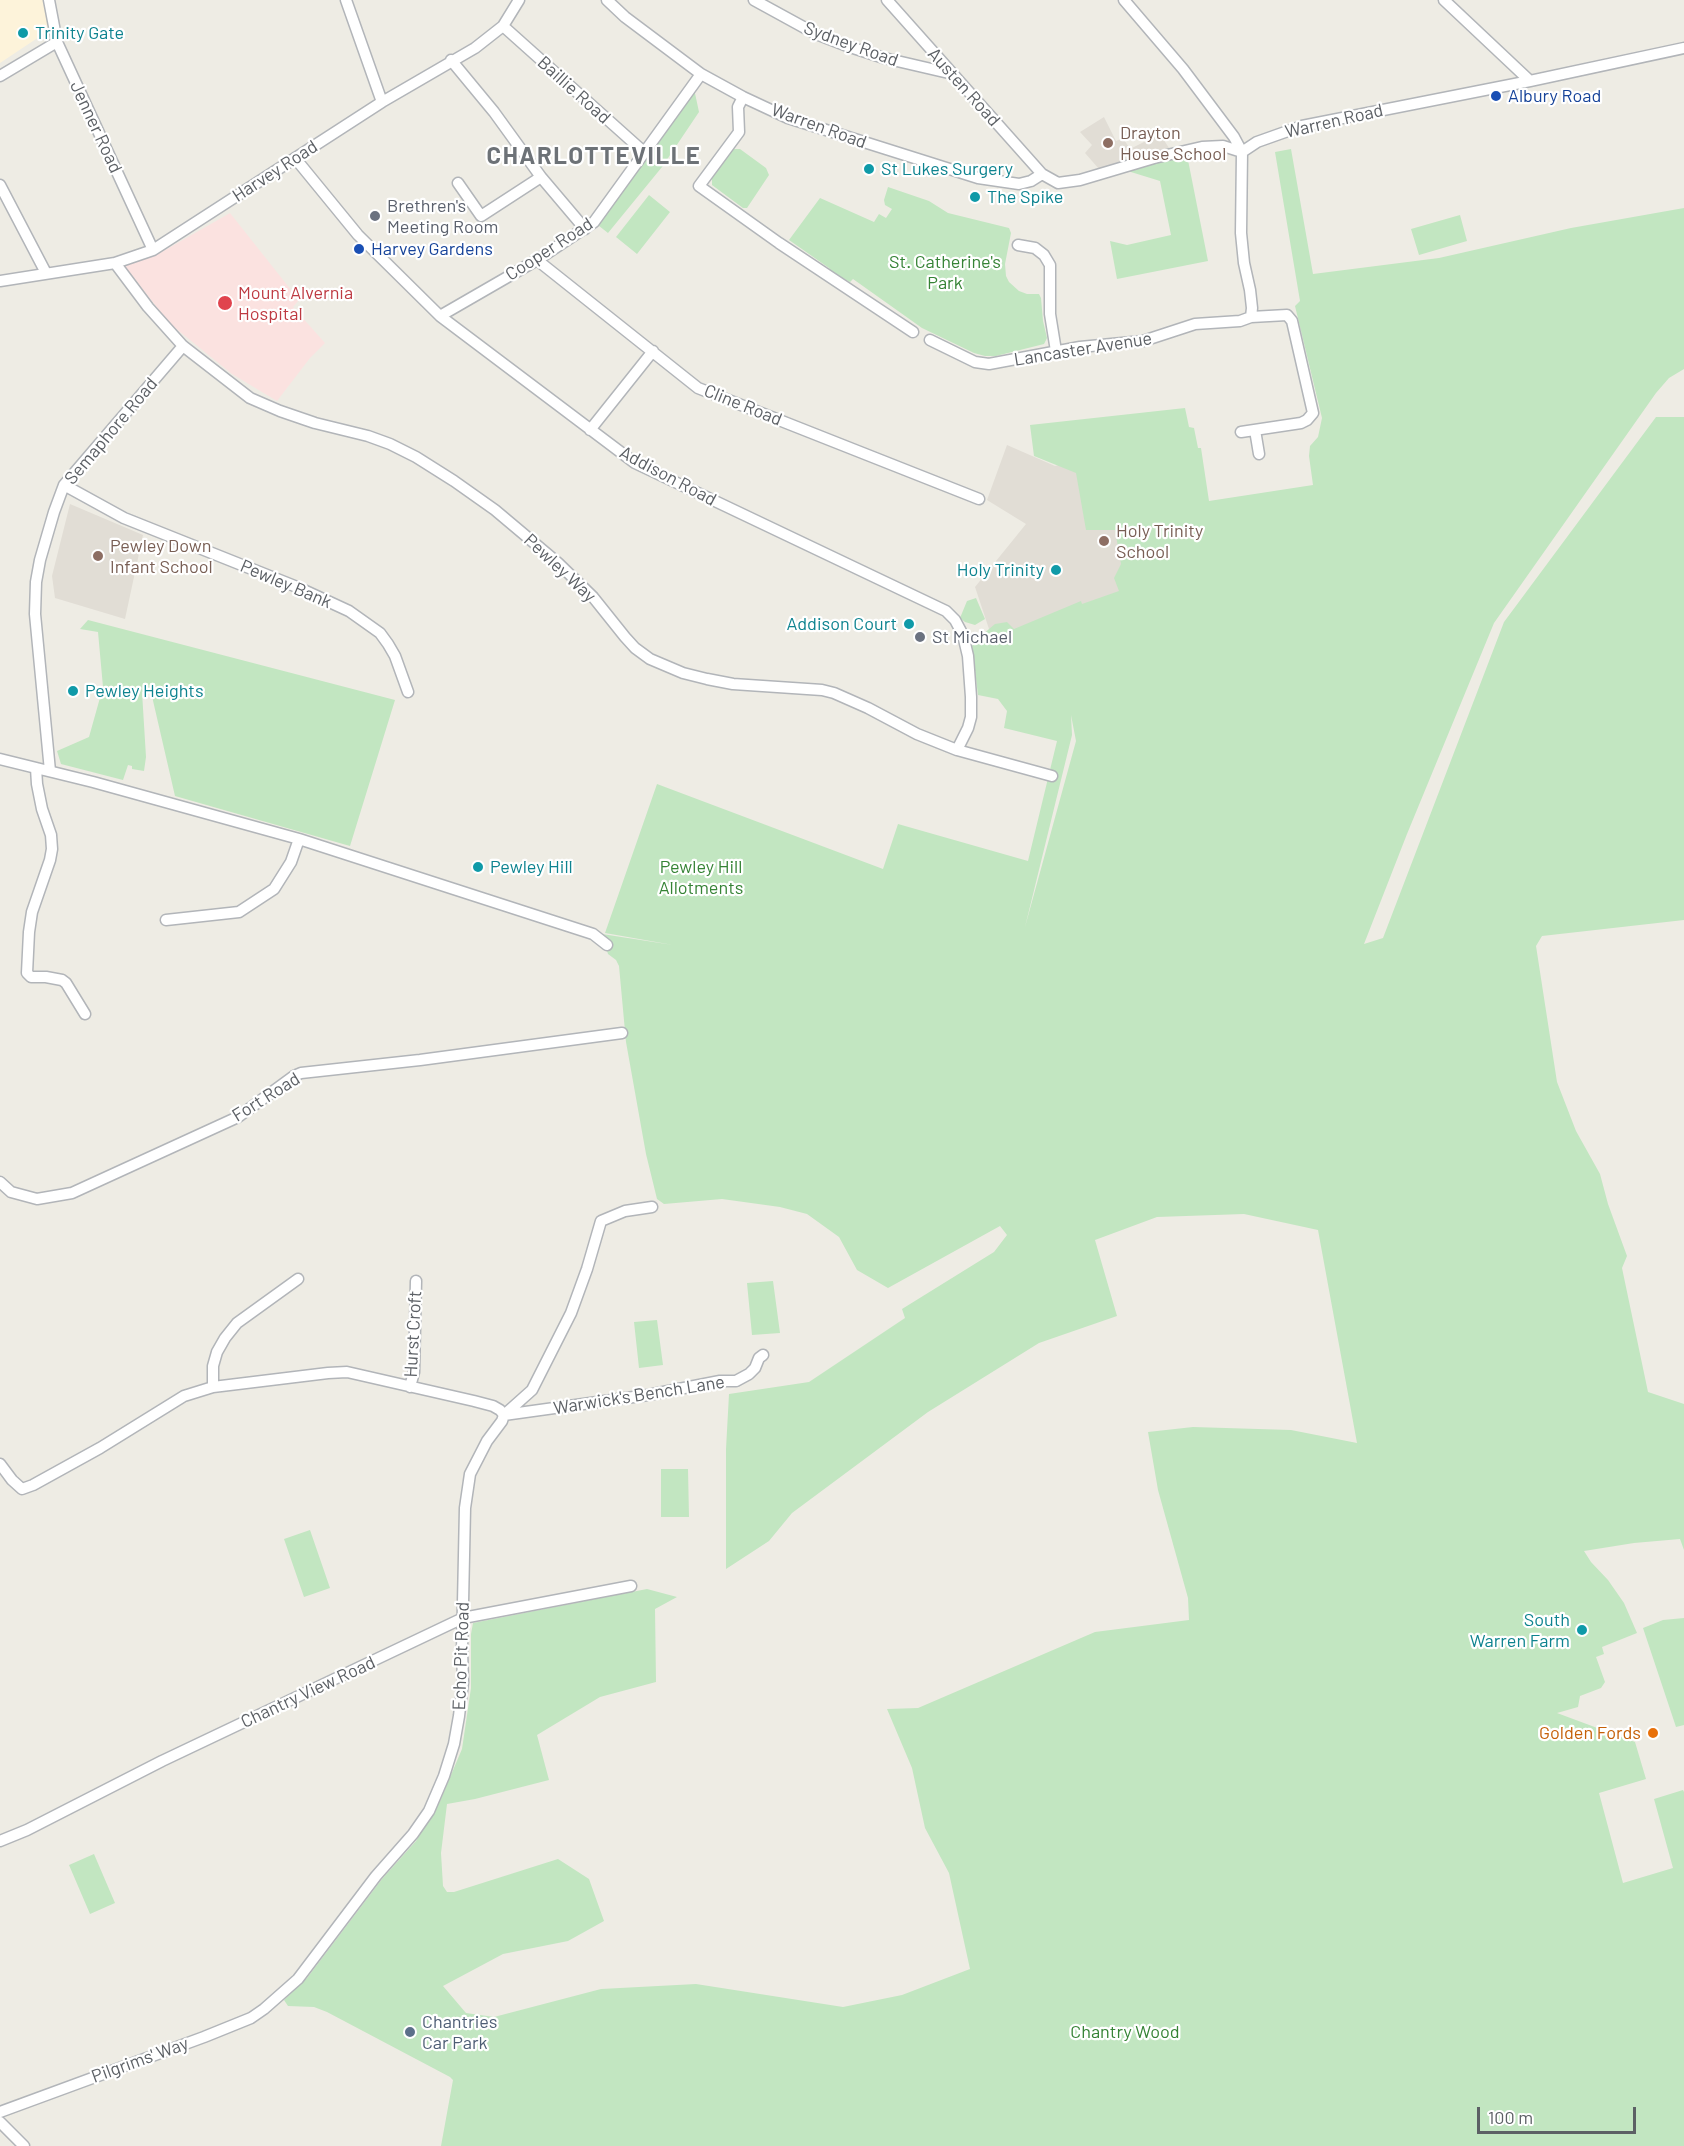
<!DOCTYPE html>
<style>
body{margin:0}
#map{position:relative;width:1684px;height:2146px;overflow:hidden;background:#eeece4;font-family:Barlow,sans-serif}
canvas{display:block}
.scale{position:absolute;left:1477px;top:2107px;width:159px;height:27px;box-sizing:border-box;border:3px solid #5c6065;border-top:0;padding-left:8px;font-size:18px;line-height:21px;white-space:nowrap;color:#5c6065;-webkit-text-stroke:4px #fff;paint-order:stroke}
</style>
<div id="map">
<canvas width="1684" height="2146"></canvas>
<div class="scale">100 m</div>
</div>
<script>
const context = document.querySelector('canvas').getContext('2d');
context.lineJoin = 'round';
function fill(path, color) {
  context.fillStyle = color;
  context.fill(path, 'evenodd');
}
function poly(rows) {
  const path = new Path2D();
  for (const r of rows) {
    path.moveTo(r[0], r[1]);
    for (let i = 2; i < r.length; i += 2) path.lineTo(r[i], r[i + 1]);
  }
  return path;
}
function strokePath(path, color, width, dash) {
  context.strokeStyle = color;
  context.lineWidth = width;
  context.lineCap = dash ? 'butt' : 'round';
  context.setLineDash(dash || []);
  context.stroke(path);
}
function drawText(font, color, halo, rows, align = 'center') {
  context.font = font + ' Barlow,sans-serif';
  context.lineWidth = 4.5;
  context.setLineDash([]);
  context.textBaseline = 'middle';
  context.strokeStyle = halo;
  context.fillStyle = color;
  for (const [text, x, y, turn = 0] of rows) {
    context.save();
    context.translate(x, y);
    context.rotate((+turn || 0) * Math.PI / 180);
    context.textAlign = isNaN(turn) ? turn : align;
    if (halo) context.strokeText(text, 0, 0);
    context.fillText(text, 0, 0);
    context.restore();
  }
}
fill(poly([
 [0,0,47,0,51,29,0,63]
]), '#fdf3da');
fill(poly([
 [1104,117,1116,141,1123,138,1130,149,1160,134,1169,148,1099,169,1085,153,1092,145,1080,132],
 [1182,432,1128,590,994,644,975,587,1026,524,987,500,1007,445,1055,466],
 [70,504,143,535,125,619,55,598,52,576]
]), '#e1ddd5');
fill(poly([
 [230,213,299,300,293,307,325,343,310,358,277,401,232,374,169,323,124,265,160,253]
]), '#fbe2e0');
fill(poly([
 [693,84,699,112,662,167,608,233,594,222],
 [733,149,740,149,766,168,769,175,747,208,743,208,712,185,712,176],
 [1291,149,1313,274,1439,258,1571,228,1684,208,1684,369,1669,378,1656,393,1494,623,1407,834,1364,944,1383,938,1504,622,1656,417,1684,417,1684,920,1542,936,1536,946,1557,1082,1576,1131,1600,1174,1608,1204,1627,1256,1622,1268,1648,1392,1684,1404,1684,1550,1680,1539,1634,1543,1584,1551,1591,1562,1608,1580,1624,1603,1637,1633,1602,1647,1604,1654,1596,1657,1605,1682,1601,1688,1580,1696,1578,1707,1557,1713,1635,1742,1646,1779,1599,1793,1623,1883,1673,1868,1654,1799,1683,1790,1684,1792,1684,2146,441,2146,453,2080,450,2077,327,2012,314,2007,288,2006,284,2000,307,1978,382,1879,416,1841,440,1801,462,1749,471,1688,471,1634,473,1623,647,1589,677,1597,655,1609,656,1682,600,1697,537,1735,549,1780,475,1799,447,1804,441,1853,443,1886,447,1892,454,1892,558,1859,589,1879,604,1921,568,1941,503,1954,443,1986,466,2013,494,2017,601,1989,696,1984,843,2007,902,1995,970,1969,949,1873,925,1828,912,1768,887,1709,918,1708,1095,1632,1189,1620,1188,1598,1158,1490,1148,1432,1193,1427,1291,1430,1357,1443,1318,1230,1244,1214,1157,1217,1095,1240,1117,1316,1039,1343,928,1412,792,1513,769,1541,726,1569,726,1449,729,1394,809,1382,905,1318,902,1309,994,1252,1007,1235,1000,1226,888,1288,857,1270,839,1237,807,1214,780,1207,722,1199,664,1204,657,1199,646,1154,626,1042,619,966,616,960,608,954,602,934,673,945,605,933,657,784,883,869,898,824,1028,861,1057,741,1004,728,1007,711,998,699,978,695,972,646,976,640,995,624,1007,622,1014,629,1081,601,1082,604,1119,591,1114,578,1121,564,1115,530,1086,530,1076,473,1034,456,1030,425,1185,408,1189,427,1194,428,1198,448,1201,448,1209,501,1313,485,1309,456,1310,446,1318,437,1322,418,1295,306,1300,301,1275,152],
 [1071,715,1076,741,1025,927,1072,735],
 [1186,150,1208,261,1117,279,1110,241,1127,245,1171,235,1160,181,1118,168],
 [888,187,929,201,948,213,1009,228,1011,233,1005,264,1006,276,1009,282,1019,291,1027,294,1039,294,1041,298,1043,321,1047,338,1044,344,996,356,985,356,974,353,922,328,853,279,850,282,831,272,829,268,789,240,820,198,874,222,879,214,886,218,892,209,885,205,884,200],
 [649,195,670,212,637,254,616,237],
 [1460,215,1467,241,1419,255,1411,229],
 [976,598,985,619,975,625,965,622,960,618,967,601],
 [88,620,395,700,350,846,175,796,151,692,142,692,146,757,144,771,132,769,132,766,128,765,123,780,61,764,57,751,89,737,103,687,98,632,80,629],
 [773,1281,780,1333,752,1335,747,1283],
 [657,1320,663,1365,639,1368,634,1322],
 [661,1469,688,1469,689,1517,661,1517],
 [310,1530,330,1588,304,1597,284,1539],
 [1684,1618,1684,1725,1676,1727,1643,1628,1663,1620],
 [94,1854,115,1903,90,1914,69,1865]
]), '#c2e6c1');
const minor = poly([
 [49,0,57,42,153,250],
 [346,0,382,102],
 [607,0,625,17,701,74,743,97,788,118,978,178,1019,184,1031,181,1042,174],
 [754,0,816,34,847,46,884,58,953,74],
 [887,0,1042,174,1058,183,1080,180,1154,158,1202,147,1223,146,1242,152,1257,142,1302,126,1530,81,1684,48],
 [1124,0,1183,69,1234,137,1242,152,1241,233,1244,263,1250,290,1252,308,1251,317],
 [1444,0,1530,81],
 [503,26,645,153],
 [451,60,494,112,541,177,585,229],
 [0,76,57,42],
 [743,97,738,107,739,132,699,186,779,243,913,332],
 [295,158,358,235,440,316,635,463,946,611,955,620,963,635,968,656,971,697,971,717,968,728,957,750],
 [458,183,481,216,541,177],
 [0,185,46,273],
 [1018,245,1035,248,1044,255,1050,265,1050,314,1056,351],
 [537,260,698,388,979,499],
 [115,263,148,307,183,346,250,398,280,411,315,423,368,436,390,444,416,457,454,481,495,510,558,563,593,597,625,637,635,648,650,659,683,673,707,679,733,684,822,690,834,693,868,708,917,734,957,750,1052,776],
 [0,281,115,263,153,250,382,102,475,48,503,26,519,0],
 [440,316,537,260,594,222,701,74],
 [930,340,975,362,989,364,1080,347,1143,341,1195,324,1240,321,1251,317,1287,315,1292,321,1313,413,1307,420,1301,423,1241,432],
 [590,430,653,351],
 [1255,430,1259,454],
 [64,485,124,518,297,587,349,611,380,633,388,644,395,656,408,692],
 [0,759,93,782,299,839,593,934,607,945],
 [36,768,37,784,42,809,51,835,52,849,50,860,32,912,29,932,27,973,31,977,46,977,62,980,66,983,85,1014],
 [50,771,35,614,36,582,40,560,54,512,64,485,183,346],
 [166,920,239,912,274,889,291,862,299,839],
 [0,1182,11,1192,37,1199,72,1193,238,1117,294,1076,301,1073,420,1060,622,1033],
 [213,1387,213,1366,217,1352,225,1338,237,1323,298,1279],
 [410,1387,414,1372,416,1281],
 [504,1415,648,1395,720,1381,736,1381,749,1374,755,1368,759,1358,763,1355],
 [0,1464,12,1480,22,1489,33,1485,100,1448,184,1396,213,1387,328,1373,347,1372,474,1401,493,1406,500,1410,504,1415],
 [0,1841,27,1830,162,1761,463,1618,631,1586],
 [0,2112,204,2037,251,2018,264,2009,298,1979,376,1876,413,1834,429,1811,444,1776,454,1744,459,1716,463,1682,462,1650,465,1508,470,1474,487,1441,502,1421,504,1415,532,1390,571,1313,587,1269,601,1221,625,1211,652,1207],
 [0,2122,24,2146]
]);
strokePath(minor, '#b2b5b9', 13);
strokePath(minor, '#fff', 10);
for (const [x, y, r, color] of [
 [23,33,6,"#0f9aa8"],
 [1496,96,6,"#1a4fb4"],
 [1108,143,6,"#8d6e63"],
 [869,169,6,"#0f9aa8"],
 [975,197,6,"#0f9aa8"],
 [375,216,6,"#6b7280"],
 [359,249,6,"#1a4fb4"],
 [225,303,8,"#e0444e"],
 [1104,541,6,"#8d6e63"],
 [98,556,6,"#8d6e63"],
 [1056,570,6,"#0f9aa8"],
 [909,624,6,"#0f9aa8"],
 [920,637,6,"#6b7280"],
 [73,691,6,"#0f9aa8"],
 [478,867,6,"#0f9aa8"],
 [1582,1630,6,"#0f9aa8"],
 [1653,1733,6,"#e8710a"],
 [410,2032,6,"#5c6f8a"]
]) {
  const dot = new Path2D();
  dot.arc(x, y, r, 0, 2 * Math.PI);
  context.fillStyle = color;
  context.fill(dot);
  strokePath(dot, '#fff', 2);
}
drawText('18px', '#0d838f', '#fff', [
 ["Trinity Gate",35,33],
 ["St Lukes Surgery",881,169],
 ["The Spike",987,197],
 ["Holy Trinity",1044,570,"right"],
 ["Addison Court",897,624,"right"],
 ["Pewley Heights",85,691],
 ["Pewley Hill",490,867],
 ["South",1570,1620,"right"],
 ["Warren Farm",1570,1641,"right"]
], 'left');
drawText('18px', '#5c6065', '#fff', [
 ["Sydney Road",851,44,20],
 ["Austen Road",964,87,48],
 ["Baillie Road",574,90,42],
 ["Warren Road",1334,121,-13],
 ["Warren Road",819,126,20],
 ["Jenner Road",96,127,65],
 ["Harvey Road",275,171,-33],
 ["Cooper Road",549,249,-33],
 ["Lancaster Avenue",1083,349,-9],
 ["Cline Road",743,405,22],
 ["Semaphore Road",111,431,-50],
 ["Addison Road",668,476,28],
 ["Pewley Way",560,568,43],
 ["Pewley Bank",286,584,23],
 ["Fort Road",266,1097,-32],
 ["Hurst Croft",413,1334,-87],
 ["Warwick's Bench Lane",639,1395,-9],
 ["Echo Pit Road",461,1656,-88],
 ["Chantry View Road",308,1692,-25],
 ["Pilgrims' Way",140,2060,-20]
]);
drawText('18px', '#164399', '#fff', [
 ["Albury Road",1508,96],
 ["Harvey Gardens",371,249]
], 'left');
drawText('18px', '#785e54', '#fff', [
 ["Drayton",1120,133],
 ["House School",1120,154],
 ["Holy Trinity",1116,531],
 ["School",1116,552],
 ["Pewley Down",110,546],
 ["Infant School",110,567]
], 'left');
drawText('18px', '#5b616d', '#fff', [
 ["Brethren's",387,206],
 ["Meeting Room",387,227],
 ["St Michael",932,637]
], 'left');
drawText('18px', '#358335', '#fff', [
 ["St. Catherine's",945,262],
 ["Park",945,283],
 ["Pewley Hill",701,867],
 ["Allotments",701,888],
 ["Chantry Wood",1125,2032]
]);
drawText('18px', '#be3a42', '#fff', [
 ["Mount Alvernia",238,293],
 ["Hospital",238,314]
], 'left');
drawText('18px', '#c56008', '#fff', [
 ["Golden Fords",1641,1733]
], 'right');
drawText('18px', '#4e5e75', '#fff', [
 ["Chantries",422,2022],
 ["Car Park",422,2043]
], 'left');
context.letterSpacing = '1.5px';
drawText('bold 24px', '#6d7277', '#fff', [
 ["CHARLOTTEVILLE",594,156]
]);
context.letterSpacing = '0px';
</script>
